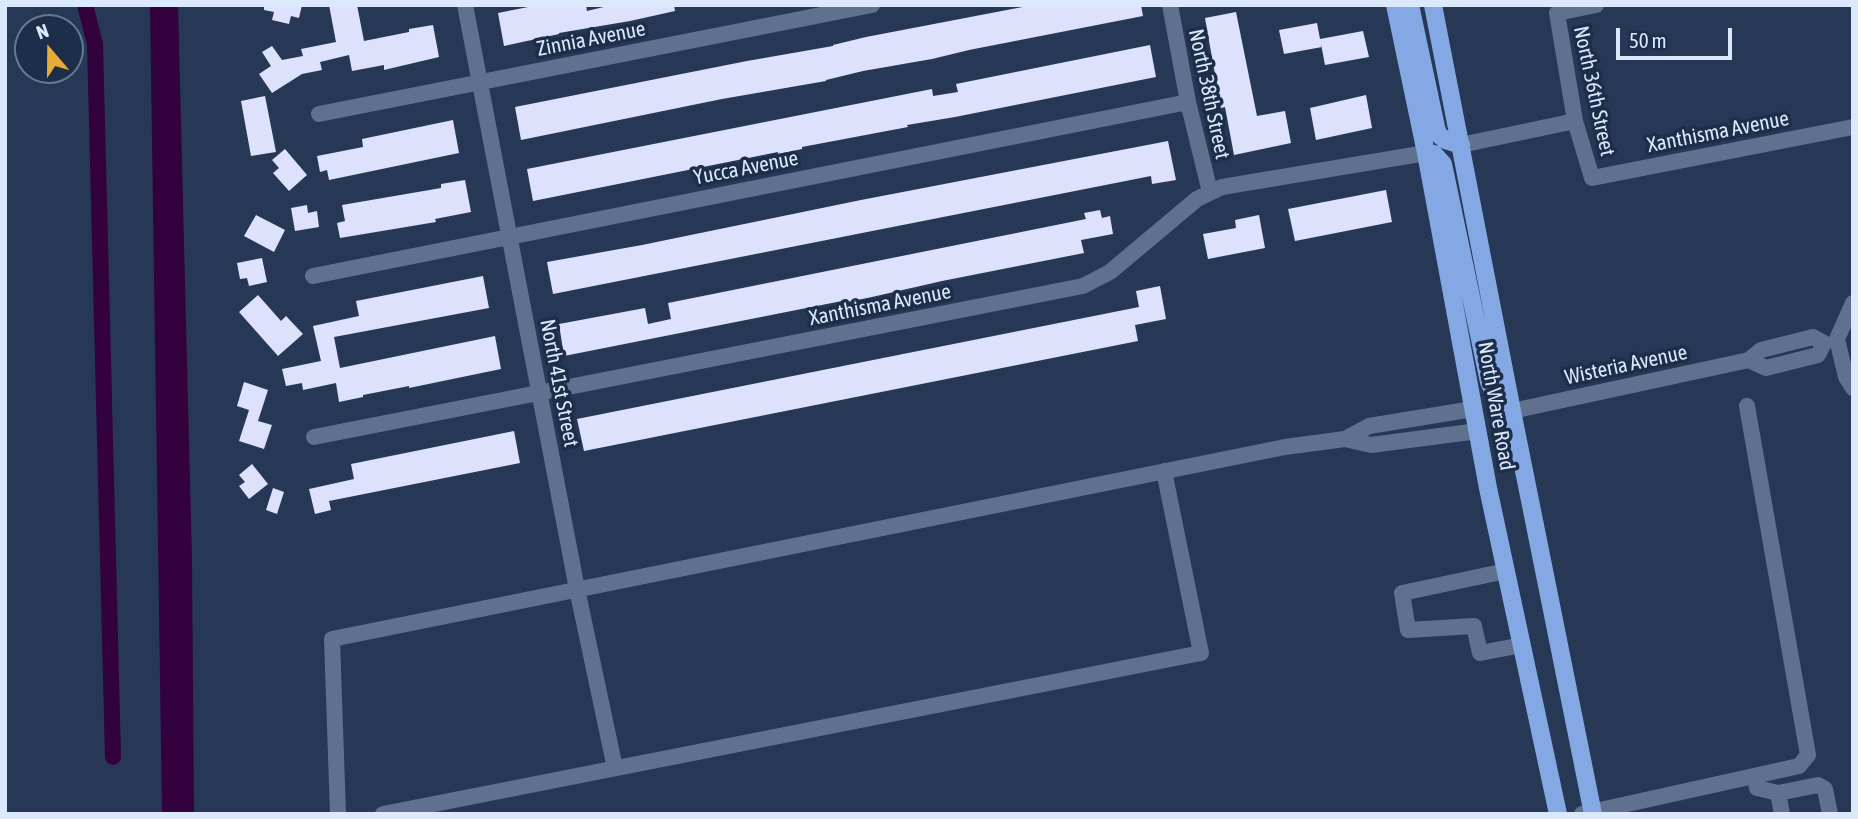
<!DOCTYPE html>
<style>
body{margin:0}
#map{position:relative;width:1858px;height:819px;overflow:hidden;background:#263856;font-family:"Asap Condensed",sans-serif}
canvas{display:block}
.frame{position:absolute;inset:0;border:7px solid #dce8fb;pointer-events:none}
.north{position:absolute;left:14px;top:14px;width:70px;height:70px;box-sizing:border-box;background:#1c2e4a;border:2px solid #697891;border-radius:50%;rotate:340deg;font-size:19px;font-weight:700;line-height:28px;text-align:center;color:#dce8fb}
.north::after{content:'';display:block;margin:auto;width:24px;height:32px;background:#e7ac37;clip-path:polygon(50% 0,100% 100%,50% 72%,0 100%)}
.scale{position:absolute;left:1616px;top:28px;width:116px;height:32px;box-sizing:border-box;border:4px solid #dce8fb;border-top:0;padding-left:9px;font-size:21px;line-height:24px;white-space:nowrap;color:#dce8fb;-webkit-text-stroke:5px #1c2e4a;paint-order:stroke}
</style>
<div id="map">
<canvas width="1858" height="819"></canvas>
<div class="frame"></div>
<div class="north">N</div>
<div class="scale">50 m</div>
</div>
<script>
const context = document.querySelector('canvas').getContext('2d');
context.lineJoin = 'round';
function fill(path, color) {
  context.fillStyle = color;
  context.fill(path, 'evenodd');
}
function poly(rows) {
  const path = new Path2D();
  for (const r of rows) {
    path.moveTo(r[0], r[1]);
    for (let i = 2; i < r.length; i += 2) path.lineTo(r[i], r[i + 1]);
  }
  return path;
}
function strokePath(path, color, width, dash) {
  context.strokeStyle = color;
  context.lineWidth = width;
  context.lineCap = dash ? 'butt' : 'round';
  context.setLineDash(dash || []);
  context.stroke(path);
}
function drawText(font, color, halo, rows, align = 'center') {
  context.font = font + ' "Asap Condensed",sans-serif';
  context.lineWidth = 7;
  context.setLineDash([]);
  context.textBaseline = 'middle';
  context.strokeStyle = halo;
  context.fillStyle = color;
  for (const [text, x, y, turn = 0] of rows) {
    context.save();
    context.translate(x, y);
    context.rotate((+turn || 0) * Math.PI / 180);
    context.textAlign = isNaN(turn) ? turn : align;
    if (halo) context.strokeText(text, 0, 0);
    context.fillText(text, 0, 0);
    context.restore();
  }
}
fill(poly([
 [150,5,178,5,192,562,194,814,162,814]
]), '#33013e');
strokePath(poly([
 [85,5,95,44,113,757]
]), '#33013e', 16);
fill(poly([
 [264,5,302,5,299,18,291,16,289,24,272,20,274,12,264,10],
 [329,5,357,5,364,41,409,32,409,29,433,25,439,57,384,70,384,65,352,71,349,55,320,62,322,70,302,74,272,93,259,74,271,66,262,52,272,46,282,60,303,56,301,49,336,42],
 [538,5,586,5,587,11,612,5,674,5,675,11,630,21,559,33,559,34,504,46,498,13],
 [1033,5,1141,5,1143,16,969,50,932,59,863,71,826,80,826,81,722,99,521,140,515,107,747,61,833,46,833,45,866,37],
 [1236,12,1257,116,1285,111,1291,143,1234,155,1225,107,1221,108,1205,18],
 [1317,23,1320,39,1363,31,1369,57,1325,65,1321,44,1322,47,1284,54,1279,30],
 [1150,45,1156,77,955,117,907,125,908,127,802,147,802,149,778,154,778,152,533,201,527,169,932,89,933,96,958,92,956,84],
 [1366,95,1372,128,1316,140,1310,108],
 [265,96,276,152,251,156,241,101],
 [453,120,459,153,329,180,327,170,320,172,317,156,363,147,362,139],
 [1168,141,1176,180,1152,184,1151,176,553,294,547,262,642,245,861,200],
 [285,149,307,175,289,191,273,173,279,168,272,160],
 [465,180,471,212,435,219,436,222,340,238,337,223,345,221,342,205,441,188,441,184],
 [1386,190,1392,222,1295,241,1288,209],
 [307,205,308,213,317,211,319,227,295,231,291,208],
 [1100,210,1102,218,1110,216,1113,234,1081,240,1084,253,942,281,872,297,847,302,847,300,564,356,559,324,645,308,648,324,671,319,668,303,1086,219,1084,213],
 [256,215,285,230,274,252,244,236],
 [1259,215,1265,248,1208,259,1203,234,1236,228,1235,220],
 [262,258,267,282,249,286,247,278,240,279,237,263],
 [483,276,489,308,334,337,340,368,495,336,501,369,409,388,409,386,363,395,363,397,339,402,336,383,303,390,302,383,286,386,282,369,321,361,313,326,359,316,356,301],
 [1160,286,1166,319,1135,325,1138,341,584,451,577,419,1139,307,1136,291],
 [258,295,281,321,286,316,303,334,278,356,239,312],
 [244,382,268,390,258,421,272,425,264,449,239,441,249,410,237,406],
 [514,431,520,463,329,501,331,510,315,514,309,489,354,479,351,464],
 [252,464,268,484,249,499,239,486,245,482,239,475],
 [273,488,284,492,277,514,266,510]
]), '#dee1fb');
strokePath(poly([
 [465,5,577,589,615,768],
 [1170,5,1188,102,1210,192],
 [1596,5,1557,13,1575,121,1592,178,1853,127],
 [319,114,872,5],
 [1461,145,1575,121],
 [313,276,1188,102],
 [1853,303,1837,339,1846,377,1853,388],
 [1512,411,1749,360,1761,350,1813,337,1824,343,1818,355,1766,368,1749,360],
 [314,437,1083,286,1110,272,1197,199,1222,187,1426,153],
 [1345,439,1369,426,1473,409],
 [1506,571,1402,593,1408,630,1474,626,1480,653,1522,645],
 [1755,776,1757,788,1778,793,1818,785,1825,789,1830,814],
 [1778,793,1782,814],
 [338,814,332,639,1285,447,1345,439,1371,445,1478,431],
 [383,814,1201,653,1164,471],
 [1582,814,1799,766,1808,755,1747,406]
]), '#5f718e', 16);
strokePath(poly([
 [1395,5,1426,153,1488,488,1558,814],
 [1410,5,1436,127,1438,134,1445,140,1461,145],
 [1433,5,1512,411,1593,814],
 [1426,153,1434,154,1443,164,1489,382,1506,416]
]), '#84a8e3', 18);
drawText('21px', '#dce8fb', '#1c2e4a', [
 ["Zinnia Avenue",591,39,-11],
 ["North 36th Street",1594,91,78],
 ["North 38th Street",1209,94,78],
 ["Xanthisma Avenue",1718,132,-11],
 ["Yucca Avenue",746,168,-11],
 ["Xanthisma Avenue",880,305,-11],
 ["Wisteria Avenue",1626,365,-12],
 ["North 41st Street",559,383,79],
 ["North Ware Road",1496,406,80]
]);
</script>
